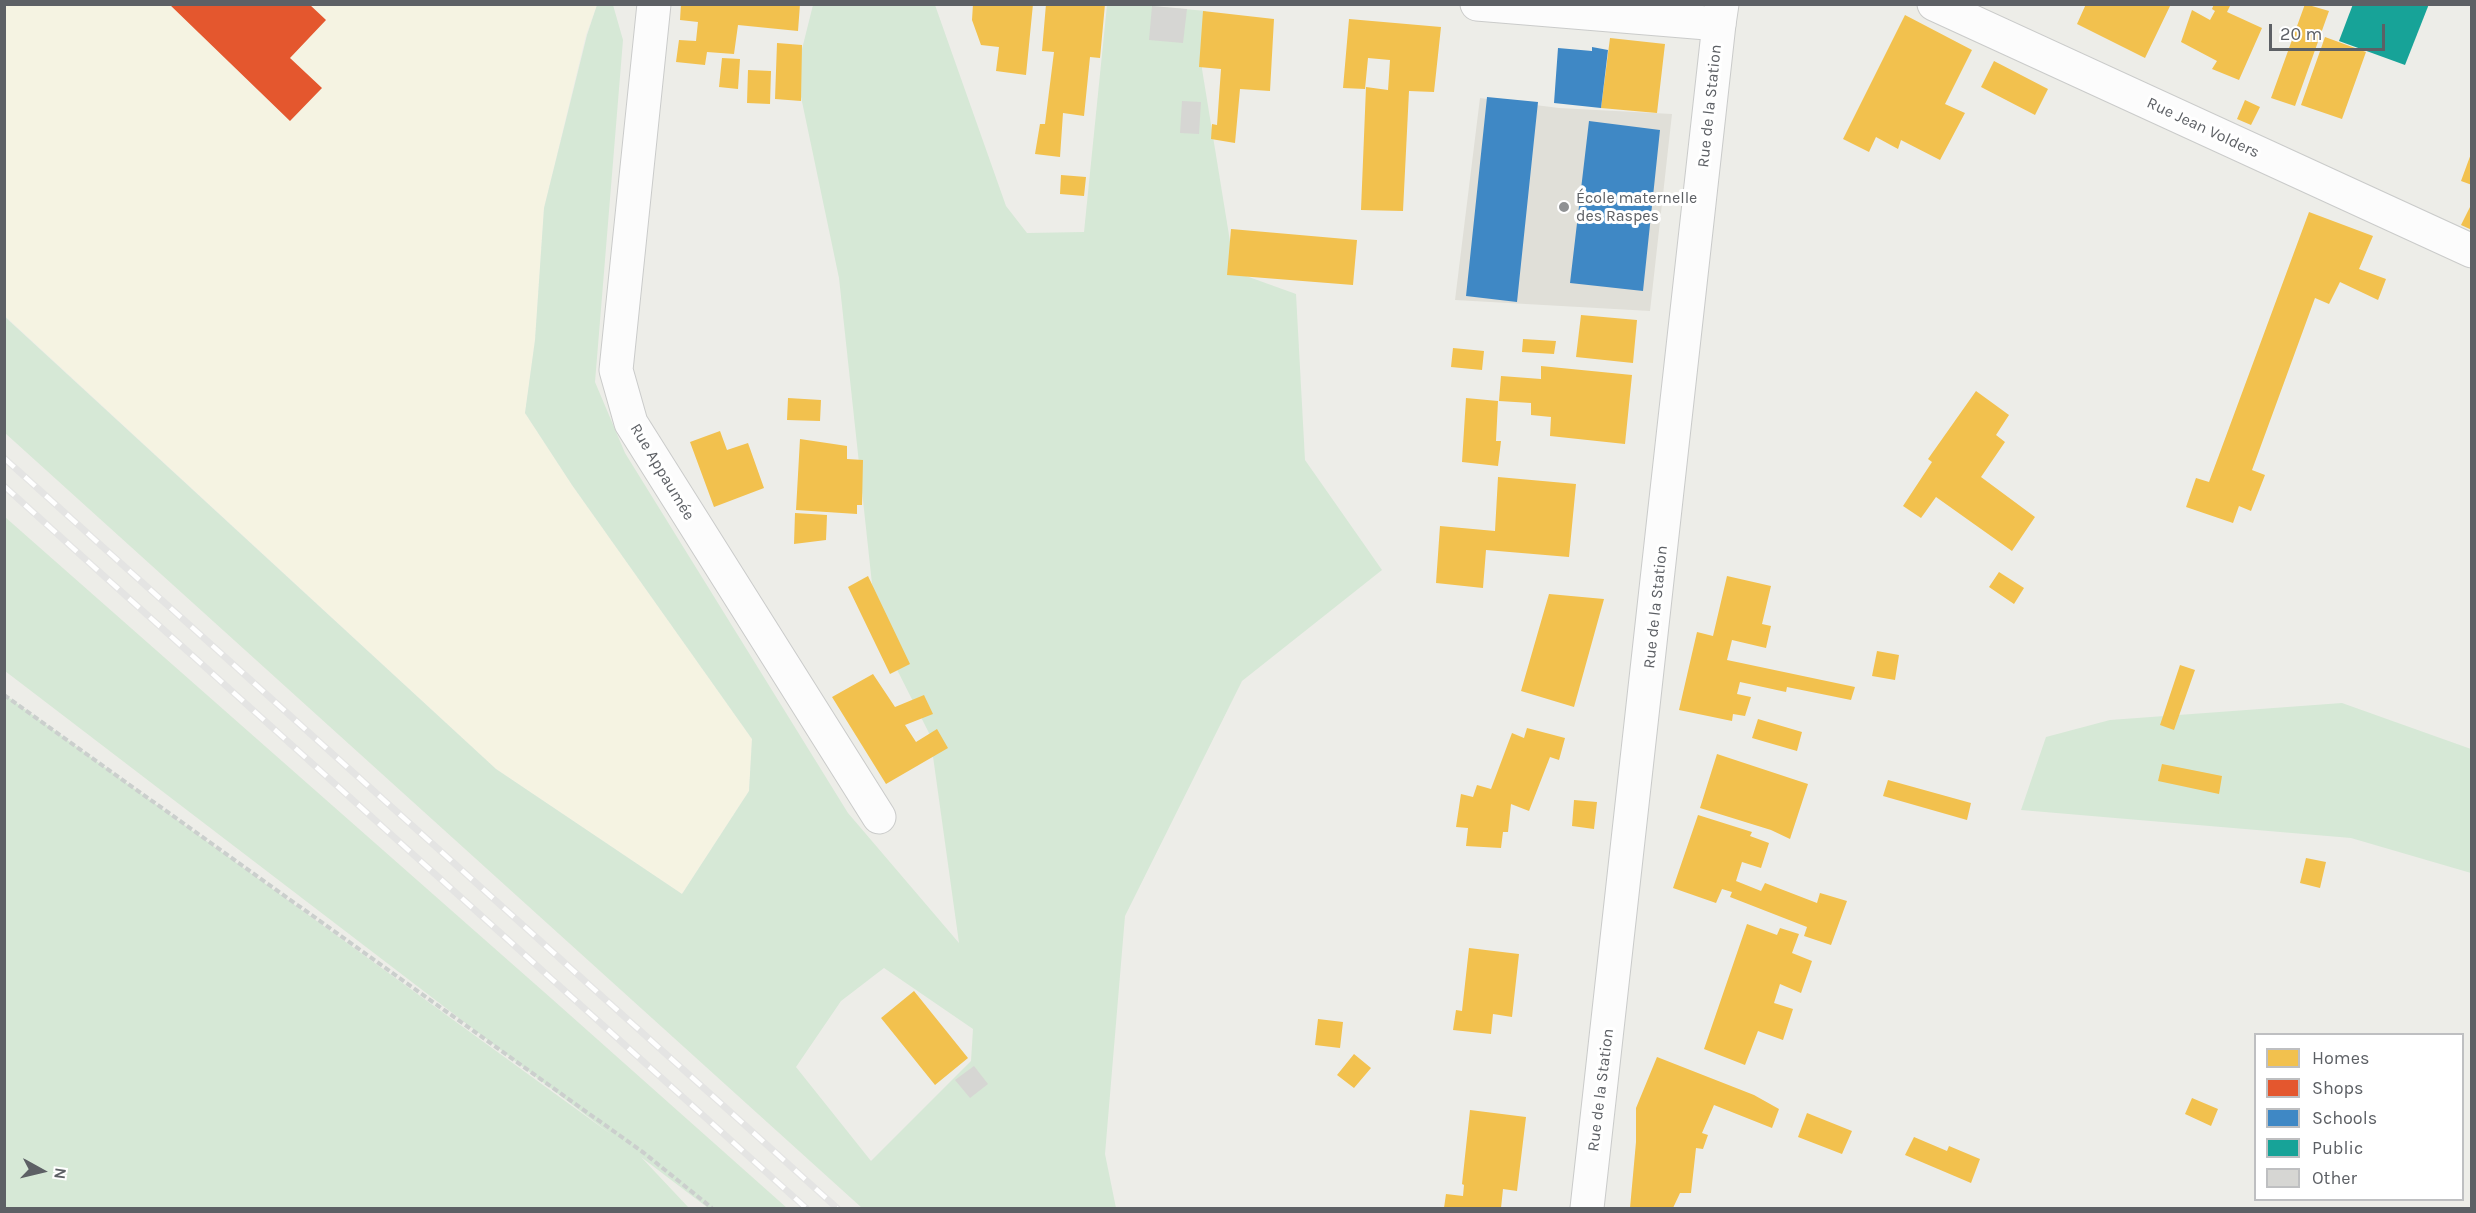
<!DOCTYPE html>
<meta charset="utf-8">
<style>
body{margin:0}
#map{position:relative;width:2476px;height:1213px;overflow:hidden;background:#edede8;font-family:Karla,sans-serif}
canvas{display:block}
.frame{position:absolute;inset:0;border:6px solid #5d6065;pointer-events:none}
.legend{position:absolute;left:2254px;top:1033px;width:210px;height:168px;box-sizing:border-box;background:#fff;border:2px solid #bebfc1;margin:0;padding:8px 10px;list-style:none;font-size:18px;color:#5d6065}
.legend li{display:flex;align-items:center;gap:12px;height:30px}
.legend b{width:30px;border:2px solid #bebfc1}
.north{position:absolute;left:12px;top:1141px;width:60px;height:60px;-webkit-text-stroke:4px #fff;paint-order:stroke;rotate:98deg;font-size:16px;font-weight:700;line-height:24px;text-align:center;color:#5d6065}
.north::after{content:'';display:block;margin:auto;width:21px;height:27px;background:#5d6065;clip-path:polygon(50% 0,100% 100%,50% 72%,0 100%)}
.scale{position:absolute;left:2269px;top:24px;width:116px;height:27px;box-sizing:border-box;border:3px solid #5d6065;border-top:0;padding-left:8px;font-size:18px;line-height:21px;white-space:nowrap;color:#5d6065;-webkit-text-stroke:4px #fff;paint-order:stroke}
</style>
<div id="map">
<canvas width="2476" height="1213"></canvas>
<div class="frame"></div>
<ul class="legend">
<li><b style="height:16px;background:#f2c14e"></b>Homes</li>
<li><b style="height:16px;background:#e4572e"></b>Shops</li>
<li><b style="height:16px;background:#3f88c5"></b>Schools</li>
<li><b style="height:16px;background:#17a398"></b>Public</li>
<li><b style="height:16px;background:#d6d6d3"></b>Other</li>
</ul>
<div class="north">N</div>
<div class="scale">20 m</div>
</div>
<script>
const context = document.querySelector('canvas').getContext('2d');
context.lineJoin = 'round';
function fill(path, color) {
  context.fillStyle = color;
  context.fill(path, 'evenodd');
}
function poly(rows) {
  const path = new Path2D();
  for (const r of rows) {
    path.moveTo(r[0], r[1]);
    for (let i = 2; i < r.length; i += 2) path.lineTo(r[i], r[i + 1]);
  }
  return path;
}
function strokePath(path, color, width, dash) {
  context.strokeStyle = color;
  context.lineWidth = width;
  context.lineCap = dash ? 'butt' : 'round';
  context.setLineDash(dash || []);
  context.stroke(path);
}
function drawText(font, color, halo, rows, align = 'center') {
  context.font = font + ' Karla,sans-serif';
  context.lineWidth = 6;
  context.setLineDash([]);
  context.textBaseline = 'middle';
  context.strokeStyle = halo;
  context.fillStyle = color;
  for (const [text, x, y, turn = 0] of rows) {
    context.save();
    context.translate(x, y);
    context.rotate((+turn || 0) * Math.PI / 180);
    context.textAlign = isNaN(turn) ? turn : align;
    if (halo) context.strokeText(text, 0, 0);
    context.fillText(text, 0, 0);
    context.restore();
  }
}
fill(poly([
 [4,5,597,5,586,35,544,208,535,340,525,413,572,485,752,739,749,791,682,894,496,769,5,316]
]), '#f5f3e2');
fill(poly([
 [1480,98,1559,108,1672,114,1650,311,1455,300]
]), '#e0dfd8');
fill(poly([
 [597,5,613,5,623,40,595,382,625,453,848,813,959,943,930,735,877,630,839,278,796,73,813,5,935,5,1006,206,1027,233,1084,232,1107,5,1140,5,1206,11,1202,69,1235,272,1296,294,1305,460,1382,570,1242,681,1125,916,1105,1154,1116,1208,862,1208,5,433,4,316,496,769,682,894,749,791,752,739,572,485,525,413,535,340,544,208,587,35],
 [884,968,973,1029,971,1061,871,1161,796,1067,841,1001],
 [5,517,552,999,787,1208,708,1208,641,1157,689,1208,5,1208,5,695,612,1135,5,671],
 [2342,703,2471,749,2471,873,2351,838,2021,810,2046,737,2110,720]
]), '#d6e8d6');
fill(poly([
 [681,4,800,4,798,31,738,25,734,54,707,52,705,65,676,62,679,40,696,41,698,22,680,20],
 [973,4,1033,4,1026,75,996,71,999,47,981,45,972,20],
 [1046,4,1105,4,1100,58,1090,57,1084,116,1063,113,1060,157,1035,154,1040,124,1045,124,1054,52,1042,51],
 [2086,4,2171,4,2145,58,2077,24],
 [2214,4,2231,4,2227,12,2262,28,2239,80,2212,69,2217,61,2181,42,2192,10,2210,20,2215,11,2212,9],
 [2305,4,2329,11,2295,106,2271,98],
 [1203,11,1274,19,1270,91,1240,89,1235,143,1211,139,1212,124,1217,125,1221,69,1199,67],
 [1905,15,1972,50,1945,104,1965,113,1940,160,1901,140,1898,149,1876,137,1869,152,1843,139],
 [1349,19,1441,27,1434,92,1409,91,1403,211,1361,210,1366,87,1388,90,1390,60,1368,58,1365,89,1343,88],
 [2325,37,2366,52,2342,119,2301,105],
 [1610,38,1665,44,1657,113,1601,108],
 [777,43,802,45,801,101,775,99],
 [722,58,740,59,738,89,719,87],
 [1994,61,2048,89,2035,115,1981,87],
 [748,70,771,71,770,104,747,103],
 [2245,100,2260,107,2251,125,2237,119],
 [2472,151,2472,185,2461,181],
 [1061,175,1086,177,1084,196,1060,194],
 [2472,203,2472,230,2461,225],
 [2309,212,2373,236,2359,269,2386,279,2378,300,2340,282,2329,304,2315,298,2252,470,2265,475,2251,511,2239,506,2233,523,2186,507,2196,478,2209,482],
 [1231,229,1357,240,1353,285,1227,275],
 [1581,315,1637,320,1633,363,1576,357],
 [1523,339,1556,341,1554,354,1522,352],
 [1453,348,1484,351,1482,370,1451,367],
 [1541,366,1632,375,1625,444,1550,436,1551,417,1531,415,1531,403,1499,401,1501,376,1541,379],
 [1976,391,2009,415,1996,435,2005,442,1981,477,2035,517,2012,551,1936,497,1921,518,1903,506,1932,462,1928,459],
 [788,398,821,400,820,421,787,420],
 [1466,398,1498,401,1496,441,1501,441,1498,466,1462,462],
 [720,431,727,450,748,443,764,488,714,507,690,442],
 [800,439,847,446,847,459,863,460,862,505,857,505,857,514,796,510],
 [1498,477,1576,484,1569,557,1486,550,1483,588,1436,583,1440,526,1495,531],
 [795,513,827,515,826,540,794,544],
 [1999,572,2024,588,2014,604,1989,587],
 [868,576,910,664,890,674,848,587],
 [1727,576,1771,586,1762,624,1771,626,1766,648,1732,640,1727,660,1855,687,1851,700,1787,687,1786,692,1740,682,1737,694,1751,697,1745,716,1733,714,1732,721,1679,710,1697,632,1713,636],
 [1549,594,1604,599,1574,707,1521,691],
 [1877,651,1899,655,1895,680,1872,676],
 [2180,665,2195,670,2174,730,2160,725],
 [873,674,895,707,924,695,933,714,905,725,916,742,937,729,948,748,886,784,832,697],
 [1758,719,1802,732,1797,751,1752,738],
 [1527,728,1565,738,1559,760,1550,757,1529,811,1511,804,1508,832,1503,832,1501,848,1466,846,1468,828,1456,827,1461,794,1473,797,1477,785,1491,789,1512,733,1524,738],
 [1717,754,1808,784,1790,839,1771,830,1700,808],
 [2162,764,2222,776,2219,794,2158,781],
 [1888,780,1971,803,1967,820,1883,796],
 [1574,800,1597,802,1594,829,1572,826],
 [1698,815,1752,832,1750,836,1769,843,1761,868,1742,862,1736,881,1761,891,1765,883,1817,903,1820,893,1847,901,1831,945,1804,936,1807,927,1730,897,1732,892,1722,889,1716,903,1673,888],
 [2306,858,2326,862,2320,888,2300,883],
 [1747,924,1777,935,1780,928,1799,934,1792,953,1812,961,1801,993,1780,984,1774,1003,1793,1009,1783,1040,1758,1031,1745,1065,1704,1049],
 [1469,948,1519,954,1512,1017,1493,1014,1491,1034,1453,1030,1456,1010,1462,1011],
 [914,991,968,1058,935,1085,881,1018],
 [1318,1019,1343,1022,1340,1048,1315,1045],
 [1354,1054,1371,1068,1354,1088,1337,1075],
 [1657,1057,1754,1095,1779,1109,1772,1128,1714,1105,1702,1133,1708,1135,1703,1149,1696,1148,1691,1193,1680,1193,1673,1208,1630,1208,1636,1142,1636,1108],
 [2192,1098,2218,1109,2211,1126,2185,1114],
 [1470,1110,1526,1117,1517,1191,1503,1189,1501,1208,1444,1208,1446,1194,1463,1196,1464,1185,1462,1184],
 [1807,1113,1852,1131,1842,1154,1798,1137],
 [1914,1137,1947,1151,1949,1146,1980,1159,1971,1183,1905,1155]
]), '#f2c14e');
fill(poly([
 [169,4,309,4,326,20,290,58,322,88,290,121]
]), '#e4572e');
fill(poly([
 [1592,47,1608,50,1601,108,1554,103,1558,48,1592,51],
 [1487,97,1538,102,1517,302,1466,296],
 [1589,121,1660,130,1643,291,1570,283]
]), '#3f88c5');
fill(poly([
 [2353,4,2429,4,2405,65,2339,41]
]), '#17a398');
fill(poly([
 [1152,6,1187,9,1183,43,1149,40],
 [1182,101,1201,102,1199,134,1180,133],
 [974,1066,988,1084,970,1098,955,1080]
]), '#d6d6d3');
const minor = poly([
 [654,4,616,370,631,423,879,817],
 [1934,4,2472,251],
 [1587,1208,1719,24]
]);
const tertiary = poly([
 [1477,4,1719,24,1722,4]
]);
strokePath(minor, '#cacbca', 35);
strokePath(tertiary, '#cacbca', 35);
strokePath(poly([
 [4,695,644,1153,712,1208]
]), '#cbcfcd', 4, [6, 3]);
strokePath(minor, '#fcfcfc', 33);
strokePath(tertiary, '#fcfcfc', 33);
const rail = poly([
 [4,458,837,1208],
 [4,486,806,1208]
]);
strokePath(rail, '#e4e4e3', 7);
strokePath(rail, '#fff', 4.5, [14]);
for (const [x, y, r, color] of [
 [1564,207,6,"#8f9193"]
]) {
  const dot = new Path2D();
  dot.arc(x, y, r, 0, 2 * Math.PI);
  context.fillStyle = color;
  context.fill(dot);
  strokePath(dot, '#fff', 2);
}
drawText('16px', '#5d6065', '#fff', [
 ["Rue de la Station",1710,106,-84],
 ["Rue Jean Volders",2203,128,25],
 ["Rue Appaumée",662,472,59],
 ["Rue de la Station",1656,607,-84],
 ["Rue de la Station",1601,1090,-83]
]);
drawText('16px', '#5d6065', '#fff', [
 ["École maternelle",1576,198],
 ["des Raspes",1576,216]
], 'left');
</script>
